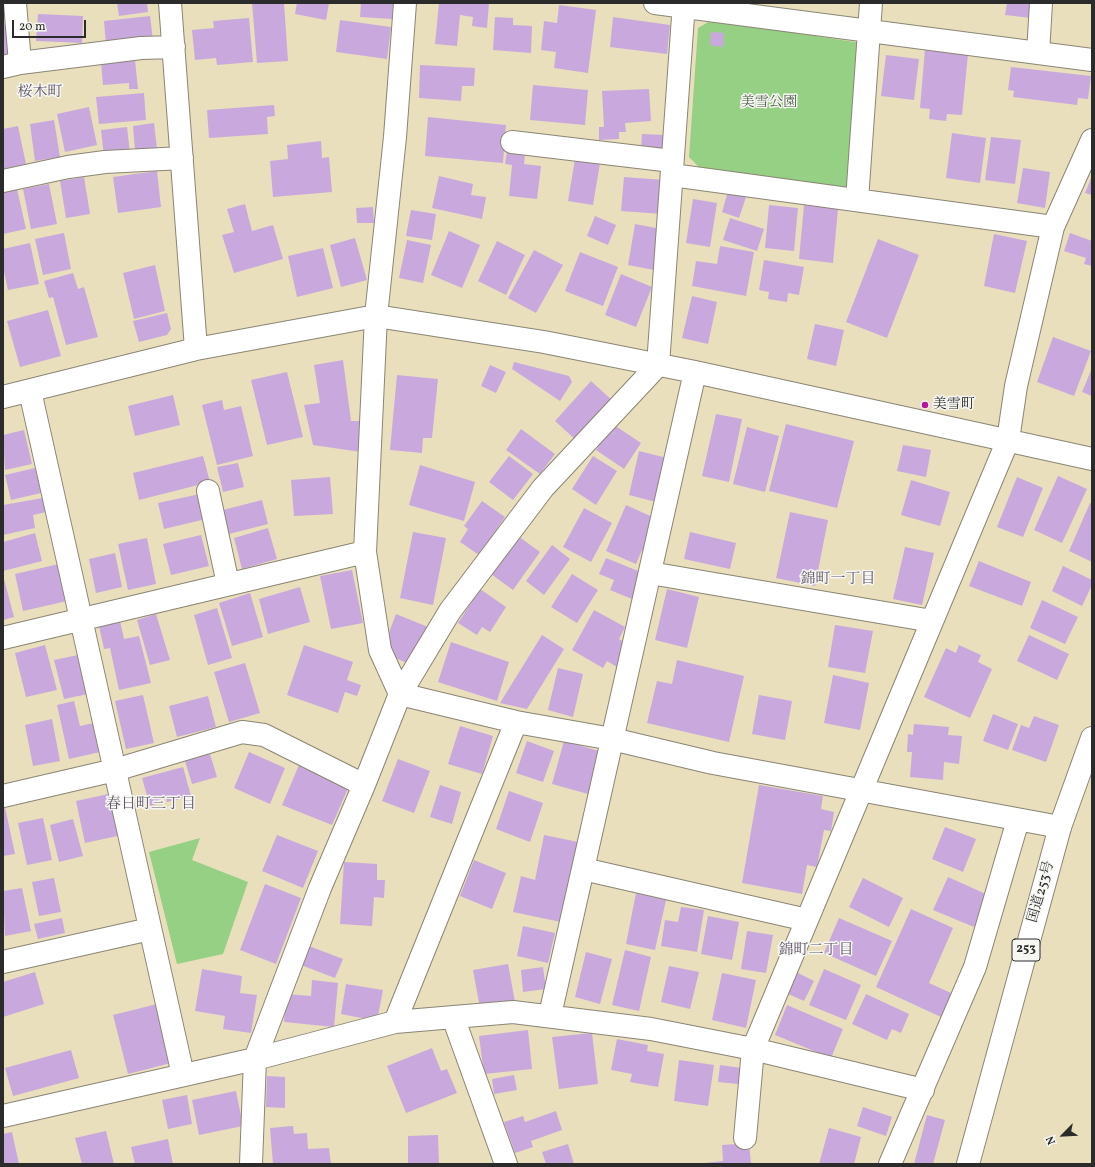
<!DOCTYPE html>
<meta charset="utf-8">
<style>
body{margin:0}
#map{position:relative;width:1095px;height:1167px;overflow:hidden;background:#e9dfbc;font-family:Vollkorn,serif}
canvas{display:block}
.frame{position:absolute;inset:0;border:4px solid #2b2b2b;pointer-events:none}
.north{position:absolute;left:1043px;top:1115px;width:40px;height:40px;-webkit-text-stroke:3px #f6f6f2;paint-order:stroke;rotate:246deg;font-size:11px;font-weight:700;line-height:16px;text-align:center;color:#2b2b2b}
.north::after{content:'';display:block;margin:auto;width:14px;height:18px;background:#2b2b2b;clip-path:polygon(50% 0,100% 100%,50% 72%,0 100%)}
.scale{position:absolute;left:12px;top:20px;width:74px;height:18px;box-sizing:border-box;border:2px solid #2b2b2b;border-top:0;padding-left:5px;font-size:12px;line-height:14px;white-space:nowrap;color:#2b2b2b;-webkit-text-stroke:3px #f6f6f2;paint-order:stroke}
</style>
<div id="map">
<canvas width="1095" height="1167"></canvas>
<div class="frame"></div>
<div class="north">N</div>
<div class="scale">20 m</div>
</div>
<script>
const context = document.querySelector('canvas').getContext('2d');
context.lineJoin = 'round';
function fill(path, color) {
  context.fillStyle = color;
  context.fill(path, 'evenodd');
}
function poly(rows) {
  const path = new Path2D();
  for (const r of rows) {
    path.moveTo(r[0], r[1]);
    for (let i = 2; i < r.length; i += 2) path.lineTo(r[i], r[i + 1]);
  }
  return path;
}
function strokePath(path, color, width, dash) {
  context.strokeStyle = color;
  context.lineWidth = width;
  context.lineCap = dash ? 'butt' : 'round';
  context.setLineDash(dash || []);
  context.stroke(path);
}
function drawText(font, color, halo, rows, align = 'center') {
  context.font = font + ' Vollkorn,"Noto Serif JP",serif';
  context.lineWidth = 3;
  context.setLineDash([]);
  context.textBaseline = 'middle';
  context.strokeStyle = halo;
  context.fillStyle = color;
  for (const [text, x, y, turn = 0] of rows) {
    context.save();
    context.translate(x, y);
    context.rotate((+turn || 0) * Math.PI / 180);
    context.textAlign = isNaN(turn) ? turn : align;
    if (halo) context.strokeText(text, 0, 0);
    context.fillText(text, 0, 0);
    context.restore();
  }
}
fill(poly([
 [712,20,861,43,850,188,701,169,689,157,698,28],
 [200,838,192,860,248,882,223,954,177,964,149,852]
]), '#95d084');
fill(poly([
 [117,3,147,3,148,12,119,16],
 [252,3,284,3,288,61,257,63],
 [297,3,329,3,326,20,295,14],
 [361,3,393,3,392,19,360,17],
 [439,3,489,3,487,28,472,26,473,17,460,15,457,46,435,44],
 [1007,3,1033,3,1031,18,1005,15],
 [559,5,596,10,588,73,554,68,556,52,541,50,544,21,557,23],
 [38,14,83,16,82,43,36,41],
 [3,16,12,60,3,61],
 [150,16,153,40,106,45,104,21],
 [495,17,513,18,513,25,532,26,531,53,493,50],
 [613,17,670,25,667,54,610,47],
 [249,18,253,62,217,65,216,58,195,60,192,30,214,28,213,21],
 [340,20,391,27,387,59,336,52],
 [711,32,724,33,723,47,710,45],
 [925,49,968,54,962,115,947,114,946,121,929,119,930,109,920,108],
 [886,55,919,59,914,100,881,96],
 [135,60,138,89,129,89,129,83,103,85,101,62],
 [420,65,475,68,474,86,462,86,461,101,419,98],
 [1011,67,1091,76,1088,99,1078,98,1077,105,1013,97,1014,91,1008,90],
 [533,85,588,90,585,125,530,120],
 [649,89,651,121,625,123,626,132,619,132,619,139,599,140,599,127,604,127,602,91],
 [144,93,146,120,99,124,96,97],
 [274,105,275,116,267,117,268,134,209,138,207,110],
 [89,107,97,145,65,152,57,114],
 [428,117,506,125,503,163,425,156],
 [54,120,60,157,35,161,30,124],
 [154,123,157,149,135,151,133,126],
 [18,126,26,164,3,169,3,129],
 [127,127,130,153,104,156,101,130],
 [952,133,986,138,980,183,946,178],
 [642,134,664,135,663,149,641,148],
 [991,137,1021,140,1015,184,985,180],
 [321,141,322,158,329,157,332,192,273,197,270,161,288,159,287,145],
 [507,152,525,154,524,164,541,166,537,199,509,196,512,165,505,164],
 [575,159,600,163,593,205,568,201],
 [1023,168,1050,172,1045,208,1017,203],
 [157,171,161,207,118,213,113,177],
 [439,176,473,184,471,195,486,197,482,219,432,208],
 [1092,176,1092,195,1085,193],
 [84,177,90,214,66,218,60,181],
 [624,177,664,180,662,214,621,211],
 [49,184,57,224,31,229,23,189],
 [17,189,26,229,3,234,3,192],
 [728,191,746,197,739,218,722,212],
 [693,199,717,203,710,247,686,243],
 [245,204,252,231,273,225,283,259,234,273,222,235,234,232,227,209],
 [769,205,798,208,794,251,765,248],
 [804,205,838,209,833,263,799,259],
 [373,207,374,223,357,223,356,208],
 [411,210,436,214,432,240,406,236],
 [595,216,616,225,608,245,587,236],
 [730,218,764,229,757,251,723,240],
 [635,224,661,229,654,270,628,265],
 [449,231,480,245,462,288,431,275],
 [64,233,71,269,43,275,35,239],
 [1070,233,1092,241,1092,266,1084,264,1086,258,1064,251],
 [994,234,1027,241,1015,293,984,286],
 [355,238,367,280,341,287,330,245],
 [878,239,919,255,887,338,846,322],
 [407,240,431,245,423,283,399,278],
 [497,241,525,255,506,295,478,281],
 [30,243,39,284,8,290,3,267,3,249],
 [720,246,754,252,746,296,692,286,696,261,717,264],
 [323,248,333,288,297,297,288,256],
 [534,250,563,265,536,313,508,298],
 [580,252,618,267,603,306,565,291],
 [764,260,804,267,799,295,788,293,787,302,768,299,769,292,759,290],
 [155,265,165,311,134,319,123,273],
 [73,273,78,289,84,287,98,337,66,345,53,297,49,298,44,281],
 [621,274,652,287,636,327,605,315],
 [692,296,717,302,708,344,682,338],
 [48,310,61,356,20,367,7,321],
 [167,313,171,329,167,335,139,342,133,321],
 [815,324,844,330,836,366,807,359],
 [1053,337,1091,351,1074,396,1037,382],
 [343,360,351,421,362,421,361,452,313,445,304,405,320,403,314,365],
 [514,362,569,376,572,382,560,401,512,369],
 [490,365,506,372,496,393,481,386],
 [1092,368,1092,396,1082,392],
 [287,372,303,437,267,445,251,380],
 [397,375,438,379,432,438,423,438,422,453,390,450],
 [591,381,614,402,578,442,555,421],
 [173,395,180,425,135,436,128,406],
 [222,400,224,410,241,406,253,456,217,465,202,405],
 [716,414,742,419,729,482,702,476],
 [786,424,854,441,837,508,769,491],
 [614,425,641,443,624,469,596,450],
 [747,427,779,436,765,492,733,484],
 [521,429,555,454,540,474,506,450],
 [24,430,32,464,5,470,3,435],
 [903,445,931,450,926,477,897,471],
 [639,451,667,458,656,502,629,495],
 [203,456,210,482,139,500,133,473],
 [509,456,533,474,513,500,489,482],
 [593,456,617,471,596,505,572,489],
 [238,463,244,487,223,492,217,467],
 [420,465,475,482,464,521,409,505],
 [35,468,41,493,11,500,5,475],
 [1058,476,1087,489,1062,543,1034,530],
 [330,477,333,514,294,516,291,480],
 [1017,477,1043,488,1023,537,997,527],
 [911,480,950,492,940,526,901,515],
 [200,494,206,519,164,529,158,503],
 [43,498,46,512,33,515,35,528,3,535,3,505],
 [262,500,268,524,229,534,223,510],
 [482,501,505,517,479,555,460,542,468,529,464,526],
 [1090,503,1092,504,1092,562,1069,551],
 [626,505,657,519,646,552,642,550,636,564,606,551],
 [584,508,612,523,591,562,563,547],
 [790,512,828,520,815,586,776,578],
 [268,528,277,559,242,569,234,538],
 [413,532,446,538,433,605,400,598],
 [690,532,736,543,730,569,684,559],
 [35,533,42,561,3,571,3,542],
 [201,535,209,566,171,575,163,544],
 [518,536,540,552,513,590,491,574],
 [147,538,156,584,128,590,118,544],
 [552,545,570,559,544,595,526,581],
 [905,547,934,553,922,605,893,599],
 [115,553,122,587,96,593,89,559],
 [606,558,643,573,632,599,610,590,614,580,599,574],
 [979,561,1031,582,1022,606,969,586],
 [59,564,67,601,23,611,15,574],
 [1063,566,1092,580,1092,585,1082,606,1052,591],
 [352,570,363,623,331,629,320,576],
 [572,574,598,590,577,623,551,607],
 [3,575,14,617,3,620],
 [300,587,310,622,268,634,259,599],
 [480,589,506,607,490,632,482,627,477,635,458,623],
 [667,589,699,597,687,648,655,640],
 [250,593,263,637,232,646,219,603],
 [1042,600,1078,617,1065,644,1030,628],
 [217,608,232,658,208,665,194,615],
 [594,610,625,627,619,639,629,645,617,667,607,661,603,668,572,650],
 [156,614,170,660,150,665,137,620],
 [396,614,428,627,409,664,393,657,388,635],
 [120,621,124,639,139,636,151,683,119,690,110,648,104,649,99,626],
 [835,625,873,631,865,673,828,667],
 [542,635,564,649,527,709,500,703],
 [1029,635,1069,654,1057,680,1017,661],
 [451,642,509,662,497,701,438,682],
 [45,645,57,690,26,697,15,653],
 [304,645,353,662,347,680,361,685,357,696,345,692,338,713,287,695],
 [959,645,981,655,978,662,992,669,970,718,924,697,946,648,956,653],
 [78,655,88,694,64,699,54,660],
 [677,660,744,676,729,742,647,723,657,681,672,684],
 [245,663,260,713,229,722,214,672],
 [558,668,583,674,573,717,548,710],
 [833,675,869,683,860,730,824,723],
 [143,695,154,743,126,749,115,701],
 [759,695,792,701,785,740,752,734],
 [208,696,216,727,177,737,169,706],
 [74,701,80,726,94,723,100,752,69,759,57,705],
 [993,714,1018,724,1008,750,983,741],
 [1034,716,1059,725,1046,762,1012,750,1021,725,1029,728],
 [52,719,60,761,33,766,25,725],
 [914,724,949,727,948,735,962,736,959,764,944,762,943,780,910,777,912,752,907,752,908,734,913,735],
 [460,726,493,736,482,774,448,764],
 [527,741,554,751,543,782,516,773],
 [564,741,599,751,588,794,552,784],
 [249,752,285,768,270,804,234,788],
 [210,754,217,777,192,784,185,761],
 [398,759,430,771,414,813,382,801],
 [299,765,349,786,332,825,282,805],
 [183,767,191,796,167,802,166,798,158,800,159,803,150,806,142,778],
 [440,785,461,792,452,824,430,817],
 [759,785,823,796,821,809,834,812,831,831,824,830,817,867,807,865,802,894,742,883],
 [509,791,543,803,530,842,496,829],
 [113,793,122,835,85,843,76,801],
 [5,807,15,854,3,856,3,808],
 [43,818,52,860,27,865,18,823],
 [73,819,83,856,59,862,50,825],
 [945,827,976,839,963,872,932,859],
 [277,835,318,851,303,888,262,871],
 [544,835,578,842,561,922,513,912,521,876,535,880],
 [474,860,506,873,492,909,460,896],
 [344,862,377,864,377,880,385,880,384,898,374,897,372,926,340,924],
 [948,877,988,895,974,927,933,910],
 [54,878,61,912,39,916,32,882],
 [863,878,903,898,889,927,849,907],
 [265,884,301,898,276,964,240,950],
 [22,888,31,931,5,936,3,891],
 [636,893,666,900,655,950,626,944],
 [681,907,704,910,697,952,661,946,665,920,678,922],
 [911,909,953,928,929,983,951,993,941,1017,876,987],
 [708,916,739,922,732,960,701,954],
 [62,918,65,933,38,939,34,924],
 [839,918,892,941,876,976,824,953],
 [523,926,555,933,548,963,517,956],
 [747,931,773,935,766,973,741,969],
 [309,946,343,959,335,978,301,965],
 [625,950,651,957,639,1011,612,1005],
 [586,952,612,959,600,1004,575,997],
 [508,964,515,1002,480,1008,473,970],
 [669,966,699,972,690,1009,661,1002],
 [543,967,546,989,523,992,521,970],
 [202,969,242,976,240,993,257,995,251,1033,223,1029,225,1016,195,1011],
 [824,969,861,985,846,1020,809,1005],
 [35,972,44,1004,3,1017,3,982],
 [796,972,814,981,804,1001,786,993],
 [722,973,756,980,746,1028,712,1020],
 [312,980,338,983,334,1027,284,1022,286,994,311,996],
 [346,984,383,990,377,1021,341,1014],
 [866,994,909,1014,901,1033,892,1029,887,1040,852,1024],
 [157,1004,171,1063,128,1074,113,1015],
 [787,1005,843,1029,831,1058,775,1035],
 [528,1030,532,1069,484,1074,479,1036],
 [592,1033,598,1084,559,1089,552,1037],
 [617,1039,648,1045,647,1051,664,1054,658,1087,630,1082,632,1074,611,1070],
 [432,1048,441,1071,447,1069,457,1093,406,1113,387,1066],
 [71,1050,79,1078,13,1096,5,1068],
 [679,1060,714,1065,708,1106,674,1101],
 [720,1065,741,1068,738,1084,718,1082],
 [514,1075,517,1090,494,1094,492,1079],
 [267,1076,285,1077,285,1108,266,1107],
 [236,1091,243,1126,199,1135,192,1100],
 [187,1095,192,1124,168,1129,162,1100],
 [863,1107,892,1117,886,1136,857,1126],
 [556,1111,562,1130,531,1141,533,1147,515,1153,504,1122,523,1116,525,1122],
 [927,1115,945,1120,933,1164,914,1164],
 [293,1126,294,1134,307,1133,308,1149,329,1148,331,1164,273,1164,270,1128],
 [829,1128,861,1137,854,1164,819,1164],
 [106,1131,114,1164,82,1164,75,1138],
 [12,1132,19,1164,3,1164,3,1134],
 [438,1135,439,1164,408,1164,408,1136],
 [168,1139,173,1164,135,1164,131,1147],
 [749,1143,751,1164,695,1164,723,1161,722,1145],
 [568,1144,574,1164,546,1164,542,1152]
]), '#c9a9dd');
const minor = poly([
 [15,3,20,63],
 [170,3,196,349],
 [405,3,395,137,376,316,365,552,380,650,400,694,516,722,612,739,713,763,1060,827],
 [655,3,1092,60],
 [1038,53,1041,3],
 [3,67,20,63,141,48,174,47],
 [512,142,672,161],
 [672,175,1053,227],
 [3,181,68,167,105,162,182,158],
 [857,200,871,3],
 [30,391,183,1075],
 [3,397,196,349,376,316,544,342,695,372,1092,459],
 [208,491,228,584],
 [650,573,932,621],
 [3,638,365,552],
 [3,796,115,770,242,732,264,735,364,785],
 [583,869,807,920],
 [3,962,150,929],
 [550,1015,695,372],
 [453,1017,506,1164],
 [395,1022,516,722],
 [3,1116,255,1059,395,1022,513,1012,651,1029,753,1049,923,1090],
 [745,1138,753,1049,1008,440,1016,386,1053,227,1092,140],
 [251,1164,255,1059,320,888,364,785,400,694,450,611,543,488,658,365,684,3],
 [890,1164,975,967,1018,820]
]);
const highway = poly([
 [968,1164,1060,827,1092,738]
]);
strokePath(minor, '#8a8574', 24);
strokePath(highway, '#8a8574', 24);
strokePath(minor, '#fff', 22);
strokePath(highway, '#fff', 22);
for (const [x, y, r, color] of [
 [925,405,4,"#b5179e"]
]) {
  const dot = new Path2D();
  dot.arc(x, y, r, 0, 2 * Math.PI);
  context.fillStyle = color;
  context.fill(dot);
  strokePath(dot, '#f6f6f2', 1.5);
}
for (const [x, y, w] of [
 [1026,950,28]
]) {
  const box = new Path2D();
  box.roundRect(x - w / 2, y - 11, w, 22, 3);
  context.fillStyle = '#f6f6f2';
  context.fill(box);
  strokePath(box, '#2b2b2b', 1);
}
drawText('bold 13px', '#2b2b2b', null, [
 ["253",1026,950]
]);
drawText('14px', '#4b5d46', '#f6f6f2', [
 ["美雪公園",769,103]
]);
drawText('14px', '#2b2b2b', '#f6f6f2', [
 ["美雪町",933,405]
], 'left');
drawText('14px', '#2b2b2b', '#f6f6f2', [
 ["国道253号",1042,892,-74]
]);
drawText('15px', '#625769', '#f6f6f2', [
 ["桜木町",40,93],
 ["錦町一丁目",838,580],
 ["春日町三丁目",151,805],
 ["錦町二丁目",816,951]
]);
</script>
